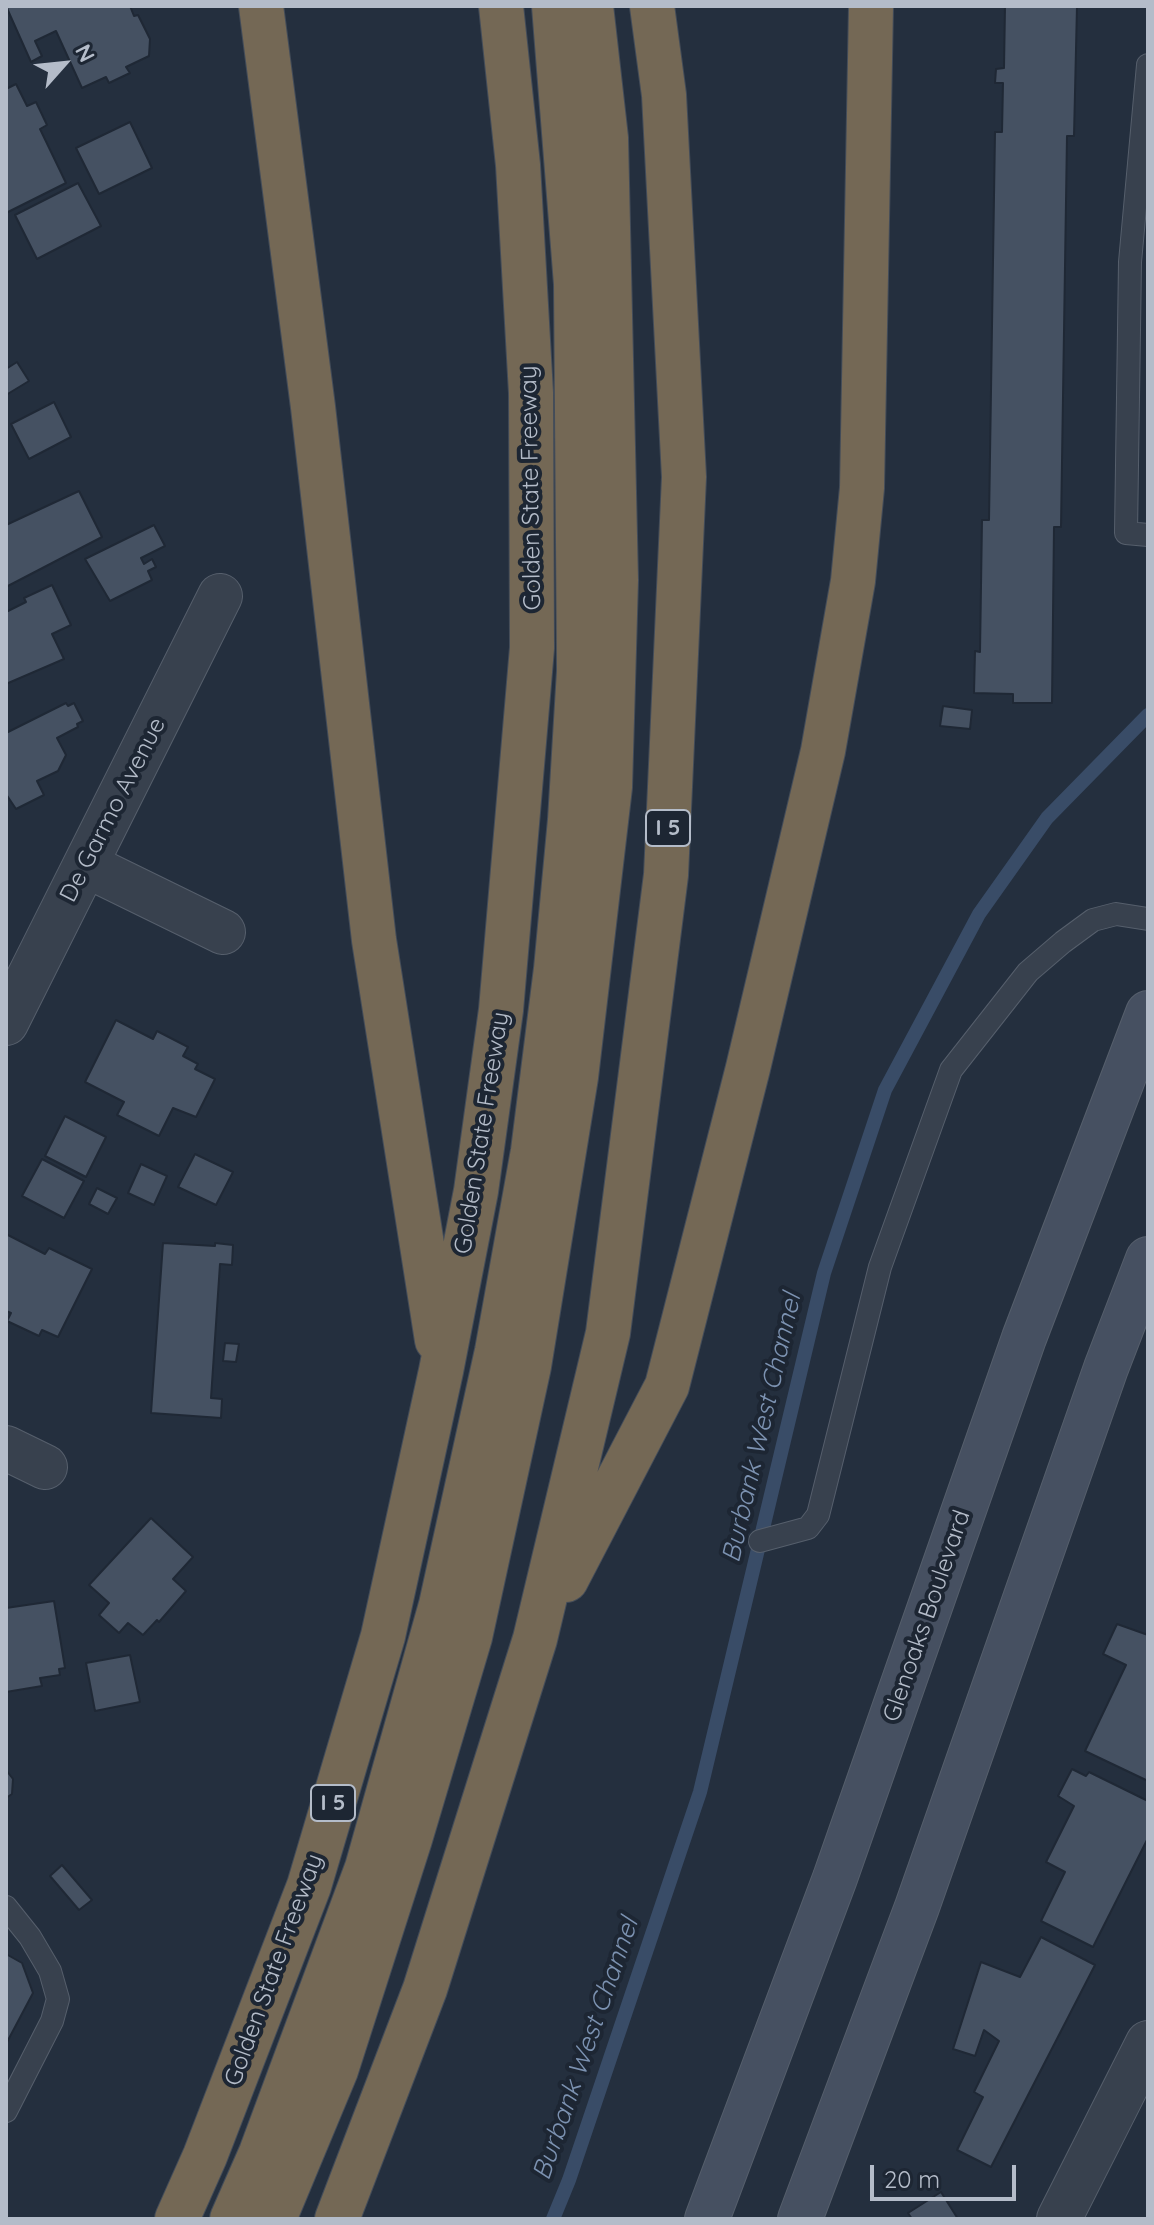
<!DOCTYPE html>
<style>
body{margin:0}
#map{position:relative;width:1154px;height:2225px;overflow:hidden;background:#242f3e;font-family:Quicksand,sans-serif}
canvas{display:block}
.frame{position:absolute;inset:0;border:8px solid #b4bcc9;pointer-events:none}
.north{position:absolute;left:24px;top:24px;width:80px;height:80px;-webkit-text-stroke:6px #1d2633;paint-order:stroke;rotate:63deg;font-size:22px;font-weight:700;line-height:32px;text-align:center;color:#b4bcc9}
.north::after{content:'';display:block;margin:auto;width:28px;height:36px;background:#b4bcc9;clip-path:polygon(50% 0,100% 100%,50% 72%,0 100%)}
.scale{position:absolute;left:870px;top:2165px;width:146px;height:36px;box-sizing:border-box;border:4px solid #b4bcc9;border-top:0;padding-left:10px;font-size:24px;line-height:28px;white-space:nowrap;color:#b4bcc9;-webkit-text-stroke:6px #1d2633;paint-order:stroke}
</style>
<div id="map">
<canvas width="1154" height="2225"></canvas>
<div class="frame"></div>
<div class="north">N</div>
<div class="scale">20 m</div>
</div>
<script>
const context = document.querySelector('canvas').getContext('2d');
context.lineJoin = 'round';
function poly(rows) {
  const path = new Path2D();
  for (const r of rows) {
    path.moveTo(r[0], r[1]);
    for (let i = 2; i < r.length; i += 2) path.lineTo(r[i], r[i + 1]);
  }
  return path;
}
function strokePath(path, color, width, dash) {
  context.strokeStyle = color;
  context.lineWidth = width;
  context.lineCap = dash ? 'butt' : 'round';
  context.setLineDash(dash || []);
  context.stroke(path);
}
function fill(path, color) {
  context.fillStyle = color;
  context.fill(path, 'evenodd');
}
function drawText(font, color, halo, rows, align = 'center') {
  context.font = font + ' Quicksand,sans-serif';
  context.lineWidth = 8;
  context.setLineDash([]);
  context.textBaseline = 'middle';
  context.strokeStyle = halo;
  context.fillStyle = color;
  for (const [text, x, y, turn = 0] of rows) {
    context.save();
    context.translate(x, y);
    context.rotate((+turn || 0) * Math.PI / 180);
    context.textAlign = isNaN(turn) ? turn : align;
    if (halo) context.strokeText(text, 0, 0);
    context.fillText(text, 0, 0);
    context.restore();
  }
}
strokePath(poly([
 [553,2219,569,2180,700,1792,824,1273,885,1090,979,914,1047,818,1148,715]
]), '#394c67', 14);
const building = poly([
 [6,6,130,6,134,16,138,15,150,39,149,56,126,67,130,73,109,83,106,77,82,88,56,31,35,41,42,56,31,62,6,6],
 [1005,6,1077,6,1074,136,1067,136,1061,527,1054,527,1052,703,1013,703,1013,694,974,693,975,651,980,652,982,520,989,520,995,132,1002,132,1003,83,995,83,996,69,1004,68,1005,6],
 [16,84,27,106,36,102,47,125,40,129,66,183,6,213,6,89,16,84],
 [130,122,152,168,99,194,76,148,130,122],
 [78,183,101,226,37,259,15,215,78,183],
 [17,362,29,381,6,395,6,369,17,362],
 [54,402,71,437,29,459,11,424,54,402],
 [79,491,102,537,6,587,6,525,79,491],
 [154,525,165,546,141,558,144,564,152,559,156,567,148,571,152,580,110,601,85,559,154,525],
 [52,585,71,625,52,634,64,659,6,684,6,612,26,602,24,598,52,585],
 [66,703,68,706,74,703,83,721,77,724,78,727,57,738,66,755,58,771,37,781,44,795,16,809,6,794,6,733,66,703],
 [943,706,972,710,970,729,940,726,943,706],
 [116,1020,153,1039,157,1031,188,1047,183,1056,198,1064,195,1069,215,1079,196,1117,173,1108,159,1136,117,1115,124,1102,85,1082,116,1020],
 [65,1116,106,1137,86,1177,45,1156,65,1116],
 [195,1154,233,1172,216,1205,178,1187,195,1154],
 [42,1159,84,1181,64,1218,22,1196,42,1159],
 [141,1164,167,1176,154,1205,128,1193,141,1164],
 [97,1188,117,1198,108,1214,89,1204,97,1188],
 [6,1234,45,1254,49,1248,92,1269,58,1337,42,1330,39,1336,7,1321,11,1313,6,1311,6,1234],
 [163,1243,215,1246,215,1243,233,1245,232,1265,220,1264,211,1398,222,1399,221,1418,151,1413,163,1243],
 [225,1343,239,1344,236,1362,223,1361,225,1343],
 [151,1518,193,1557,173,1579,186,1591,159,1622,157,1620,143,1635,128,1623,119,1633,99,1615,109,1603,89,1585,151,1518],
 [54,1601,65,1668,59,1669,60,1675,40,1678,42,1686,6,1692,6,1608,54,1601],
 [1117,1624,1148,1635,1148,1781,1085,1751,1126,1665,1103,1654,1117,1624],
 [130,1655,140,1702,95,1711,86,1663,130,1655],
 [1072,1769,1086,1776,1089,1772,1148,1801,1148,1838,1093,1947,1041,1921,1065,1872,1046,1862,1074,1806,1058,1796,1072,1769],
 [6,1770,13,1779,12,1794,6,1798,6,1770],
 [62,1865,92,1900,79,1910,50,1876,62,1865],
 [1041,1937,1095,1965,991,2167,957,2150,983,2097,974,2092,999,2041,984,2030,975,2056,953,2049,981,1962,1020,1977,1041,1937],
 [6,1954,22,1963,33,1993,6,2044,6,1954],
 [941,2192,958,2219,912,2219,908,2213,941,2192]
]);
fill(building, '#455162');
strokePath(building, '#1f2835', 2);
const lane = poly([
 [1148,65,1130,262,1126,533,1148,535],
 [760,1541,808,1528,818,1515,880,1267,951,1070,1028,972,1063,942,1093,920,1116,914,1148,919],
 [6,1907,30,1937,50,1971,58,1999,52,2021,6,2111]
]);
const street = poly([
 [86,865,223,932],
 [6,1023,220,596],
 [6,1448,45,1467],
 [1059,2219,1148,2043]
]);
const secondary = poly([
 [707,2219,835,1878,1024,1338,1148,1013],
 [800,2219,917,1907,1106,1368,1148,1259]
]);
const highway = poly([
 [261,6,313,407,374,940,437,1340],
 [566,1580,667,1386,748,1068,823,751,853,581,862,488,871,6],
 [177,2219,205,2156,309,1886,383,1636,441,1371,476,1191,501,1010,532,648,531,393,518,165,501,6],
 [232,2219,261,2153,367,1868,441,1605,497,1351,533,1151,556,969,570,820,579,671,576,284,554,6],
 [274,2219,336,2070,410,1839,470,1637,529,1366,576,1077,610,787,616,580,606,138,591,6],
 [337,2219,425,1989,535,1639,608,1333,666,875,684,477,664,95,652,6]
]);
strokePath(lane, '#565f6c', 24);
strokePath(street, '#565f6c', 46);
strokePath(secondary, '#565f6c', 46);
strokePath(highway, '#434c59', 46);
strokePath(lane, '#38414e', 22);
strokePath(street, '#38414e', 44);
strokePath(secondary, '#465061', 44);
strokePath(highway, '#746855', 44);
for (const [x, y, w] of [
 [668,828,44],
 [333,1803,44]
]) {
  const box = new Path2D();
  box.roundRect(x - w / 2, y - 18, w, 36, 6);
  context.fillStyle = '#1d2633';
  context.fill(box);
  strokePath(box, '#b4bcc9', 2);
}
drawText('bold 22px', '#b4bcc9', null, [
 ["I 5",668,828],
 ["I 5",333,1803]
]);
drawText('24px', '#b4bcc9', '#1d2633', [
 ["Golden State Freeway",531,488,-91],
 ["De Garmo Avenue",113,810,-63],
 ["Golden State Freeway",482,1133,-81],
 ["Glenoaks Boulevard",927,1616,-71],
 ["Golden State Freeway",274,1970,-70]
]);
drawText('italic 26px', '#7c92b1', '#1d2633', [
 ["Burbank West Channel",762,1428,-77],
 ["Burbank West Channel",586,2049,-71]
]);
</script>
